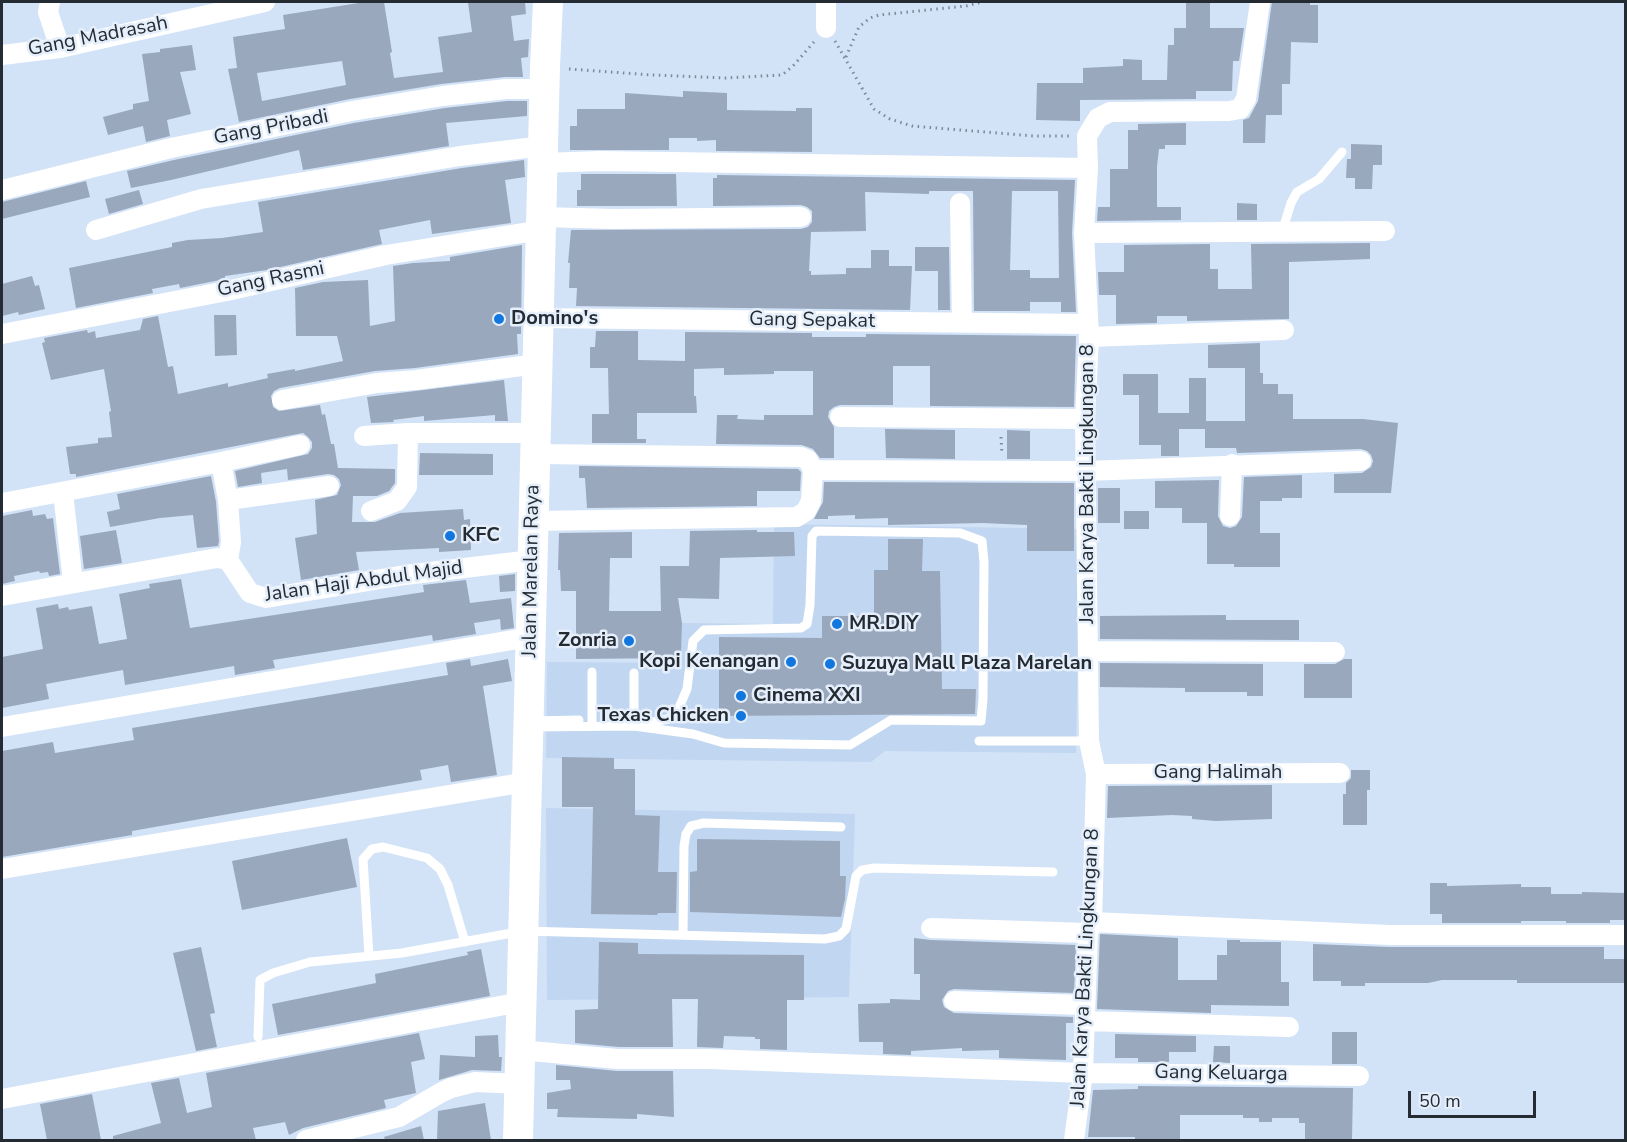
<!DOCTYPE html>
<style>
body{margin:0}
#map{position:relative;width:1627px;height:1142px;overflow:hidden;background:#d2e2f7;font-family:"Nunito Sans",sans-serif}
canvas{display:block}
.frame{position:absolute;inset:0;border:3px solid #242b32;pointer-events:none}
.scale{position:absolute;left:1408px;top:1091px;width:128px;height:27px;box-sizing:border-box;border:3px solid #242b32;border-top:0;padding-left:8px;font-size:18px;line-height:21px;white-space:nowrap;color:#242b32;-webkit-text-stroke:4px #e5eefb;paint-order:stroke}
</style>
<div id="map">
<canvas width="1627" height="1142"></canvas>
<div class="frame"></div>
<div class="scale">50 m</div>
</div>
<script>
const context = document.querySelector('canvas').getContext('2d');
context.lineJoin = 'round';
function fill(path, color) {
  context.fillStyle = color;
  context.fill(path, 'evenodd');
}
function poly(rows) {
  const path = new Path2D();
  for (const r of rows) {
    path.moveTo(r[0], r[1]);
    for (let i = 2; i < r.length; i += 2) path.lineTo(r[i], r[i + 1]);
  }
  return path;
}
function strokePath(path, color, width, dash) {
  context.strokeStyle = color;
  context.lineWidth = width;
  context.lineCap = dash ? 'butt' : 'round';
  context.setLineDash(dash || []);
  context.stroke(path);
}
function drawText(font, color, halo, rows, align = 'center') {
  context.font = font + ' "Nunito Sans",sans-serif';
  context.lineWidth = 5;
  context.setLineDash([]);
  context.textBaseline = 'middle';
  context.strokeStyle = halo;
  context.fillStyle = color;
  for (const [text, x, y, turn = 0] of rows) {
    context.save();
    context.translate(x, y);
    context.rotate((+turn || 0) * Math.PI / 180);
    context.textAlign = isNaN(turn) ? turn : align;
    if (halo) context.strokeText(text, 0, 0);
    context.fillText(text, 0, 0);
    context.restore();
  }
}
fill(poly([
 [774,524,1080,529,1076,753,885,751,871,762,546,758,547,662,681,663,682,623,773,624],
 [546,808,855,814,849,997,547,1000]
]), '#c1d6f0');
fill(poly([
 [365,2,384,2,392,52,390,53,394,78,443,72,438,37,472,32,468,2,525,2,526,14,511,16,514,41,529,39,528,57,521,58,523,77,505,77,441,84,350,99,239,122,228,69,237,68,233,37,285,29,283,15],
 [342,61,346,85,262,101,257,73],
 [1186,2,1210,2,1210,28,1244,28,1239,61,1233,61,1232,91,1196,91,1196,99,1080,100,1080,121,1036,120,1037,83,1083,83,1083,68,1123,66,1123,59,1142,60,1142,80,1167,80,1168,45,1174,45,1174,28,1186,28],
 [1272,2,1310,2,1310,5,1318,5,1318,43,1291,42,1290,84,1282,84,1282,115,1266,115,1265,143,1243,143,1243,120,1249,118,1258,101],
 [192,45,196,70,180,72,191,114,167,120,170,136,146,142,143,126,108,135,103,117,133,109,133,104,149,101,142,54,160,52,160,49],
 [683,91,727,93,727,110,796,111,796,108,812,108,812,152,716,151,716,140,697,141,697,138,669,138,669,150,570,150,570,126,577,126,577,109,625,109,625,93,683,97],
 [507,101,527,101,527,116,446,123,449,146,303,170,299,150,171,180,131,188,127,171,174,160,354,123,445,108],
 [1186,123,1186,145,1165,145,1165,149,1159,149,1157,166,1157,207,1181,207,1181,220,1097,221,1098,207,1110,207,1110,169,1128,169,1128,130,1138,130,1138,124],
 [1351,144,1382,145,1382,165,1373,165,1372,189,1355,189,1355,178,1346,178,1347,159,1351,159],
 [524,160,525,177,505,180,511,223,432,234,430,220,379,230,382,244,267,270,225,276,225,279,180,288,179,284,152,289,153,293,76,308,69,268,172,247,172,243,188,240,222,238,263,232,258,202,462,168],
 [581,174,676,174,677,206,577,206,577,190,581,190],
 [717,175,1075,180,1072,233,1076,312,1061,312,1061,302,1030,302,1030,311,974,311,973,191,929,191,929,194,865,192,866,231,811,232,809,271,811,271,811,275,846,274,846,268,871,268,871,250,889,250,889,266,912,266,910,310,576,306,577,288,569,288,570,263,568,263,571,230,801,229,808,227,812,222,812,211,807,207,801,205,713,206,713,178,717,178],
 [1012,191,1058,191,1059,278,1030,278,1030,270,1010,270],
 [86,181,90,197,2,219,2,202],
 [139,190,143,204,109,214,105,199],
 [1237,203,1257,204,1257,220,1237,220],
 [1370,243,1370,259,1289,262,1289,319,1187,321,1187,316,1157,316,1157,323,1116,324,1116,295,1099,295,1098,272,1124,272,1124,245,1210,244,1210,269,1218,269,1218,289,1252,289,1251,244],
 [522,245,521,334,517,334,518,354,415,368,375,371,280,388,274,391,271,396,273,407,279,411,320,405,322,415,325,414,331,444,334,444,338,468,395,469,395,483,389,491,377,496,353,496,352,522,375,522,400,513,463,509,464,520,470,519,471,550,439,552,439,548,356,552,359,570,301,580,295,538,317,534,315,500,337,495,341,485,339,479,334,475,328,474,288,480,287,469,261,473,262,483,238,487,235,471,308,454,312,448,312,442,308,437,303,433,76,477,76,474,70,474,66,447,98,443,98,438,112,437,109,412,111,411,104,369,51,380,42,343,45,342,44,338,87,330,88,333,95,331,96,338,140,330,143,319,158,316,168,367,173,366,178,394,228,383,228,387,268,378,267,374,295,369,295,371,343,361,337,336,296,336,295,288,323,282,368,280,370,326,395,321,393,266,413,263,450,261,450,257],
 [915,247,949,247,950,310,938,310,938,271,915,271],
 [32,276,35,286,39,285,45,309,19,315,18,312,2,316,2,284],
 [214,315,236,315,237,355,215,356],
 [596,331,638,331,638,360,685,361,685,332,812,333,812,337,866,337,866,334,1076,336,1074,407,930,406,930,366,893,366,893,405,840,405,834,407,829,411,828,417,834,427,834,458,820,458,813,449,802,445,716,444,717,415,738,415,737,419,764,420,764,415,813,415,813,371,774,371,774,374,724,375,724,368,694,369,694,396,696,396,697,413,637,413,637,439,646,439,646,443,592,443,592,414,609,414,608,368,590,368,590,347,595,347],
 [1260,343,1260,373,1263,373,1263,384,1278,384,1278,394,1293,394,1293,419,1363,419,1398,423,1391,493,1334,493,1334,474,1362,473,1371,467,1373,461,1371,455,1367,451,1361,449,1237,453,1236,448,1205,448,1205,429,1179,429,1179,456,1161,456,1161,445,1139,445,1139,395,1123,395,1123,374,1158,374,1158,413,1189,413,1189,378,1206,378,1206,421,1245,421,1245,368,1208,368,1208,345],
 [504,380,508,421,495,421,495,415,424,421,424,416,393,420,394,422,371,423,367,397],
 [885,429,955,430,955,459,886,458],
 [1007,430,1030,431,1030,459,1007,459],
 [420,453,493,454,493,475,419,475],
 [579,466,798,469,801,472,800,491,757,491,757,506,587,508,585,478,579,478],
 [1302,475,1302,498,1282,498,1282,501,1260,501,1260,533,1280,533,1280,567,1234,567,1234,564,1207,564,1207,523,1182,523,1182,508,1155,508,1155,481,1219,480,1218,516,1223,526,1230,528,1236,526,1242,517,1244,477],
 [211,476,216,502,219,541,218,546,197,548,193,515,160,518,110,527,107,512,120,509,117,494],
 [824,482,1074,483,1074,551,1027,551,1027,525,983,523,888,525,888,518,855,519,855,515,828,516,828,519,814,519,823,502],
 [1098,488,1120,488,1120,523,1098,523],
 [32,510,33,516,45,514,47,519,53,518,60,574,49,576,48,572,40,573,39,571,14,576,15,581,2,584,2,516],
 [1124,511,1149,511,1149,529,1124,529],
 [116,530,122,563,84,569,80,536],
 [757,530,757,532,794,532,795,556,720,558,719,599,678,598,682,623,681,658,576,659,576,591,561,591,560,570,558,570,559,533,632,532,632,558,610,558,609,611,661,611,660,566,689,566,690,531],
 [888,539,923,539,922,571,940,571,942,689,976,689,975,714,719,716,719,637,822,638,822,616,874,616,874,570,888,570],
 [515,574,515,591,500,592,499,576],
 [181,579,190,628,424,592,423,585,466,580,470,603,511,598,514,628,501,630,500,619,474,623,476,634,433,641,432,635,273,660,275,668,235,675,234,666,125,685,123,670,46,684,49,699,2,708,2,657,43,649,36,608,58,604,59,609,68,607,69,610,92,606,99,644,127,639,119,594,150,588,149,584],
 [1226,615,1226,620,1299,620,1299,640,1100,639,1100,616],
 [470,659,471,666,508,659,512,681,483,686,497,775,451,782,448,765,420,770,422,780,132,831,132,835,2,857,2,751,53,742,55,753,134,740,132,728,448,675,446,663],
 [1344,659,1352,659,1352,698,1304,698,1304,664,1335,664],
 [1100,663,1263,664,1263,696,1247,696,1247,692,1185,692,1185,688,1100,687],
 [562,757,614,758,614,769,635,769,635,815,660,816,658,872,677,872,676,913,658,913,657,915,591,914,593,807,562,807],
 [1351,770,1370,770,1370,790,1367,790,1367,825,1343,825,1343,794,1346,794,1346,783,1351,778],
 [1272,785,1272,819,1216,821,1192,819,1192,816,1172,815,1107,818,1108,786],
 [347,838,357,887,242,910,232,861],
 [697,839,840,841,840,876,846,876,845,899,841,917,690,912,690,872,697,871],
 [1430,883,1447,883,1447,886,1521,884,1521,887,1551,887,1551,894,1582,894,1582,892,1626,893,1626,920,1610,920,1610,923,1566,923,1566,921,1521,921,1521,923,1442,923,1442,914,1430,914],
 [1100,934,1178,938,1178,980,1217,980,1217,955,1227,955,1227,940,1240,940,1240,942,1281,942,1281,982,1289,982,1289,1006,1211,1005,1211,1013,1097,1009],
 [914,938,931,940,1076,945,1074,993,954,989,948,991,942,1000,944,1007,954,1013,1073,1017,1073,1023,1066,1023,1066,1060,999,1058,999,1050,962,1051,962,1048,911,1051,911,1055,883,1054,883,1042,859,1042,858,1004,890,1003,890,999,920,1000,920,974,914,974],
 [599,942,638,943,638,954,804,955,804,1000,787,1000,787,1050,760,1049,760,1039,755,1039,755,1037,724,1036,723,1048,697,1047,698,999,672,999,673,1047,619,1047,575,1043,575,1010,598,1009],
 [1313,944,1389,947,1604,947,1604,959,1626,959,1626,983,1517,983,1517,980,1442,980,1428,983,1365,983,1365,986,1341,986,1341,981,1313,981],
 [201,947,215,1013,210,1014,217,1047,196,1051,173,953],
 [481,949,490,996,278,1035,272,1004,376,983,375,974,468,955,467,952],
 [1332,1032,1357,1032,1357,1064,1332,1064],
 [419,1033,425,1059,411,1062,416,1093,384,1100,386,1108,303,1128,289,1135,285,1122,253,1128,256,1140,113,1140,113,1136,161,1123,151,1083,179,1078,187,1113,212,1107,206,1073],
 [1115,1034,1196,1036,1196,1052,1169,1052,1169,1062,1138,1062,1138,1058,1115,1058],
 [498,1035,499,1057,502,1057,501,1071,472,1070,439,1080,440,1055,475,1057,475,1036],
 [1214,1046,1230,1046,1230,1063,1213,1062],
 [556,1065,617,1071,673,1071,674,1117,637,1114,637,1119,557,1117,558,1109,547,1109,547,1093,571,1089,570,1080,556,1080],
 [1138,1086,1353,1088,1352,1140,1305,1140,1305,1123,1299,1123,1299,1118,1272,1118,1272,1122,1259,1122,1259,1118,1243,1118,1243,1115,1180,1115,1180,1140,1135,1140,1135,1137,1088,1137,1093,1090,1138,1089],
 [92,1094,101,1140,47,1140,40,1104],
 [485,1103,491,1140,437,1140,438,1111],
 [421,1126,424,1140,385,1140,384,1137]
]), '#99a8bc');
strokePath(poly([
 [835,41,874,109,890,119,912,126,1034,136,1070,136],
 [846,57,859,27,870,18,879,15,966,6,982,2],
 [569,69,652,75,725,78,782,75,793,66,814,42],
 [1001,437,1002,454]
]), '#7e8998', 3, [1.5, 4.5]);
strokePath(poly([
 [1282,232,1291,203,1297,192,1319,179,1342,152],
 [592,672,592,726],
 [533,721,579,720],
 [532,727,634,726,668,719,677,712,687,689,693,641,704,630,801,628,807,624,810,605,812,536,816,531,960,533,982,541,984,562,983,699,981,721,891,720,850,745,724,743,693,734,634,726,634,673],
 [979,741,1089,741],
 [683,935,684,846,686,834,691,826,704,823,841,827],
 [369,956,363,859,372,849,383,847,427,858,440,869,448,885,465,942],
 [258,1037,260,980,273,973,310,962,402,953,523,931,825,939,839,936,846,929,856,876,862,870,874,868,1053,872]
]), '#fff', 9);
strokePath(poly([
 [50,2,48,12,60,48],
 [826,28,826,2],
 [2,55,60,48,265,2],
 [542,163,600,161,1088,168],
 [2,190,171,148,352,111,443,96,506,89,544,89],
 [960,203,962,323],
 [541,217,614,219,801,217],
 [96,230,201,199,460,156,543,146],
 [1084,233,1385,231],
 [538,318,1087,324],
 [2,334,227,291,386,255,541,230],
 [1089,337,1284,330],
 [282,400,377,383,416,380,537,364],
 [840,417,1085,419],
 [364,436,408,433,535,433],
 [535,454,801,457,808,460,813,470],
 [221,462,300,445],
 [63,492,73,583],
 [228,500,329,486],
 [2,503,221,462,228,500,231,542,228,560],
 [371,511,397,501,407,487,408,433],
 [1230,516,1232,464],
 [533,521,797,517,806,511,811,501,813,470,1086,471,1361,461],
 [2,596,217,558,228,560,250,593,266,598,405,575,532,560],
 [1088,651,1335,652],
 [2,727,530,637],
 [1096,774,1340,773],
 [2,869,527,782],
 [1092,922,1390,935,1626,935],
 [931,928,1088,933],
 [954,1001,1085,1005],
 [1086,1021,1289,1027],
 [520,1050,618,1059,709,1059,1083,1073,1359,1076],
 [2,1099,521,1002],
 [306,1140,399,1117,442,1092,451,1088,475,1082,519,1084],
 [1074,1140,1083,1073,1088,933,1092,922,1096,774,1089,741,1085,419,1089,337,1084,233,1088,168,1087,136,1098,118,1110,112,1229,111,1240,109,1246,99,1260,2]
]), '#fff', 20);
strokePath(poly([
 [518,1140,545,67,548,2]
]), '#fff', 30);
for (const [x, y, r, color] of [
 [499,319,6,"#1276df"],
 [450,536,6,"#1276df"],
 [837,624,6,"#1276df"],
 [629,641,6,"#1276df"],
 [791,662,6,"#1276df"],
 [830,664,6,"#1276df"],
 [741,696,6,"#1276df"],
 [741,716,6,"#1276df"]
]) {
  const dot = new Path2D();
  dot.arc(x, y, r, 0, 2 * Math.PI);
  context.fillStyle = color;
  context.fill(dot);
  strokePath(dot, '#e5eefb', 2);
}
drawText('20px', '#242b32', '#e5eefb', [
 ["Gang Madrasah",98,37,-11],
 ["Gang Pribadi",271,128,-11],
 ["Gang Rasmi",271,280,-12],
 ["Gang Sepakat",812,321,1],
 ["Jalan Karya Bakti Lingkungan 8",1088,484,-90],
 ["Jalan Marelan Raya",532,571,-89],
 ["Jalan Haji Abdul Majid",364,582,-8],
 ["Gang Halimah",1218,773],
 ["Jalan Karya Bakti Lingkungan 8",1086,968,-87],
 ["Gang Keluarga",1221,1074,1]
]);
drawText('bold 20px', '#242b32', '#e5eefb', [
 ["Domino's",511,319],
 ["KFC",462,536],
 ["MR.DIY",849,624],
 ["Zonria",617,641,"right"],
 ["Kopi Kenangan",779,662,"right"],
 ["Suzuya Mall Plaza Marelan",842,664],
 ["Cinema XXI",753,696],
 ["Texas Chicken",729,716,"right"]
], 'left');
</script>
